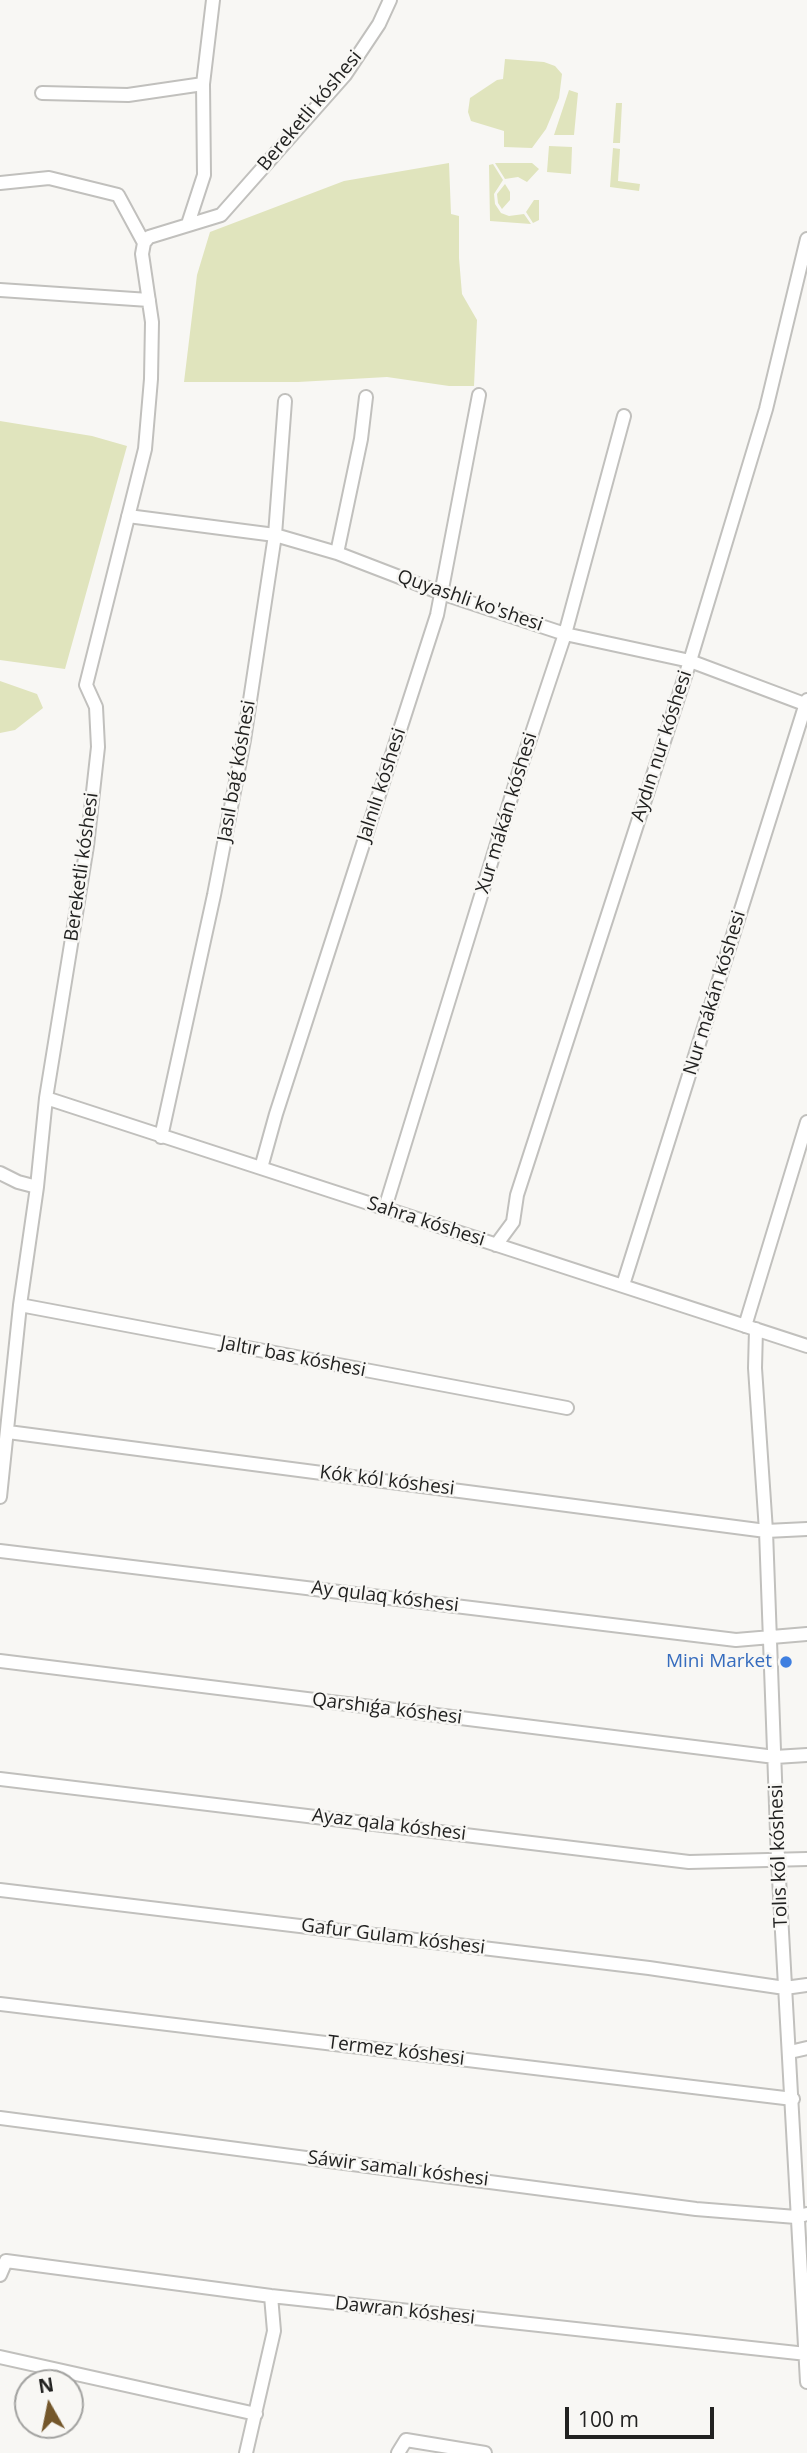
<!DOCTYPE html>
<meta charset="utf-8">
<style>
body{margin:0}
#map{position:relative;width:807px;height:2453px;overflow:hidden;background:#f8f7f4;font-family:"Open Sans",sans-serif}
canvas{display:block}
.north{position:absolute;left:14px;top:2369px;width:70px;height:70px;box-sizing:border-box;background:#f8f7f4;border:2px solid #a2a2a0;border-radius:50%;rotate:351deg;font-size:19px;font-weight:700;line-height:28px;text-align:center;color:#222221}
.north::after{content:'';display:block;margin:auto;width:24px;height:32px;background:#74572b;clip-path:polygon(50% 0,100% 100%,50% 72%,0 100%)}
.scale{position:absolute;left:565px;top:2407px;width:149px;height:32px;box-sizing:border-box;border:4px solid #222221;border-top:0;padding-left:9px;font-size:21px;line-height:24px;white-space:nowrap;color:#222221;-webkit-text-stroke:5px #f8f7f4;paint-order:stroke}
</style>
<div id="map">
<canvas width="807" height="2453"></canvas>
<div class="north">N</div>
<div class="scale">100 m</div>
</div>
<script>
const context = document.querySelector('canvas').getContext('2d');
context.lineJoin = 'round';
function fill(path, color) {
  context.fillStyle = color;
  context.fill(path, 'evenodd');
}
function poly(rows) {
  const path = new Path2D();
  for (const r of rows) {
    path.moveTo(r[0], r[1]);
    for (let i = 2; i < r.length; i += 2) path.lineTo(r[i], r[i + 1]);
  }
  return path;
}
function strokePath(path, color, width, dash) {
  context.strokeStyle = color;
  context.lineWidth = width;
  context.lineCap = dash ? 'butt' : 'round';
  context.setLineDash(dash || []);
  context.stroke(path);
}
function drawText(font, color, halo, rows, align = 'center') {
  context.font = font + ' "Open Sans",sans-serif';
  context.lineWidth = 5;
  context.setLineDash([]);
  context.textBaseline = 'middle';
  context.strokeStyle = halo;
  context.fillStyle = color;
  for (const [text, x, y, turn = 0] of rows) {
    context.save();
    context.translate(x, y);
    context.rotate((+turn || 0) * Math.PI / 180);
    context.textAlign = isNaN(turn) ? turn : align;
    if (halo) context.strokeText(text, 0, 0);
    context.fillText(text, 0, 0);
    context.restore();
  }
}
fill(poly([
 [505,59,544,62,555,66,562,74,559,98,546,129,532,148,504,147,504,131,471,121,468,112,470,98,497,80,503,79],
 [569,90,578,93,574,135,554,135],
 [616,103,622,103,620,143,613,143],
 [549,146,572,147,571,174,547,172],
 [613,148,620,149,618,181,640,184,639,191,610,187],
 [449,163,451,214,459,216,459,258,462,294,477,320,474,386,449,386,387,377,298,382,184,382,197,275,210,232,344,181],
 [495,163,532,163,539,169,527,182,518,177,505,179],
 [493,164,503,180,494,194,495,204,501,213,509,216,524,214,531,224,490,221,489,165],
 [505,184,510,192,510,200,502,209,498,203,497,194],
 [534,200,539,200,539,220,533,223,526,212],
 [0,421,92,436,127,446,65,669,0,660],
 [0,681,37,694,43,708,15,730,0,733]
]), '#e0e4bd');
const street = poly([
 [42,93,128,95,203,84],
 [0,183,49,178,118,195,144,243],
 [188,224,204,175,203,84,213,0],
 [144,243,149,237,221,215,345,75,379,24,390,0],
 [0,290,149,300],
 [128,516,275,535,337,553,441,593,565,634,690,661,807,705],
 [337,553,361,439,366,397],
 [46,1098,807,1346],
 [161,1137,214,895,244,740,275,535,285,401],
 [261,1168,276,1114,437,615,479,395],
 [0,1173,18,1182,37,1187],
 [385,1208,519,772,565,634,624,416],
 [496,1245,513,1222,517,1195,690,661,766,409,807,239],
 [623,1285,807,700],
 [20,1305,567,1408],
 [745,1326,807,1122],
 [756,1329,755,1368,766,1531,778,1860,807,2382],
 [8,1432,766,1531,807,1529],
 [0,1497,20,1305,37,1187,46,1098,87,846,98,747,96,707,86,685,145,449,151,379,152,322,142,254,144,243],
 [0,1551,736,1640,807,1634],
 [0,1661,775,1757,807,1755],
 [0,1779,689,1862,807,1859],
 [0,1890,649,1968,785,1988,807,1985],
 [0,2004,793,2099],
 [790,2052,807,2048],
 [0,2118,696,2209,796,2217,807,2214],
 [0,2275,6,2261,271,2296,807,2354],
 [0,2357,256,2414],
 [246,2453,274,2331,271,2296],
 [398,2453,406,2440,485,2453]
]);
strokePath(street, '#c1c0bd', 16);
strokePath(street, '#fff', 12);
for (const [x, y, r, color] of [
 [786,1662,7,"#3f7fe0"]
]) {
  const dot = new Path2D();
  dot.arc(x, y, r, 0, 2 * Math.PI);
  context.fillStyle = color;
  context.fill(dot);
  strokePath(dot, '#f8f7f4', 2.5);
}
drawText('19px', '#222221', '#f8f7f4', [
 ["Bereketli kóshesi",310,111,-50],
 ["Quyashli ko'shesi",470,601,19],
 ["Aydın nur kóshesi",662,746,-72],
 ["Jasıl baǵ kóshesi",237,771,-80],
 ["Jalnılı kóshesi",382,785,-72],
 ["Xur mákán kóshesi",507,813,-73],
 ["Bereketli kóshesi",82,867,-82],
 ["Nur mákán kóshesi",715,993,-73],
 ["Sahra kóshesi",426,1222,18],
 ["Jaltır bas kóshesi",293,1357,11],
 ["Kók kól kóshesi",387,1481,7],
 ["Ay qulaq kóshesi",385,1597,7],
 ["Qarshıǵa kóshesi",387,1709,7],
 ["Ayaz qala kóshesi",389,1825,7],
 ["Tolıs kól kóshesi",779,1856,-92],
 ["Gafur Gulam kóshesi",393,1937,7],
 ["Termez kóshesi",396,2051,7],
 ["Sáwir samalı kóshesi",398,2169,7],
 ["Dawran kóshesi",405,2311,6]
]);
drawText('19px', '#366cbe', '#f8f7f4', [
 ["Mini Market",772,1662]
], 'right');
</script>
